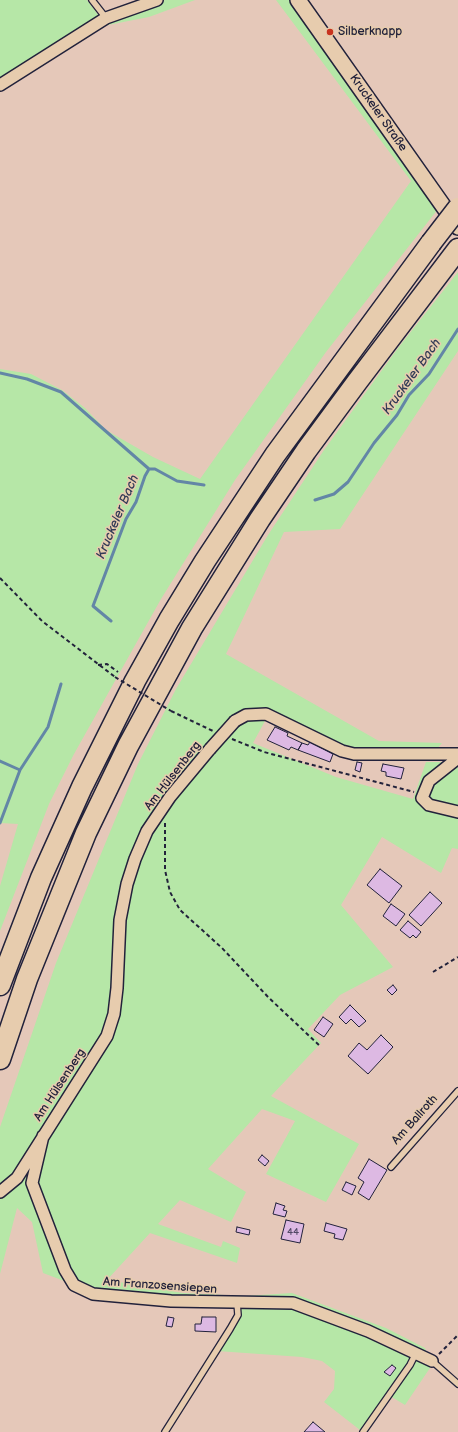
<!DOCTYPE html>
<meta charset="utf-8">
<style>
body{margin:0}
canvas{display:block;background:#e5c8b9}
</style>
<canvas width="458" height="1432"></canvas>
<script>
const context = document.querySelector('canvas').getContext('2d');
context.lineJoin = 'round';
function fill(path, color) {
  context.fillStyle = color;
  context.fill(path, 'evenodd');
}
function poly(rows) {
  const path = new Path2D();
  for (const r of rows) {
    path.moveTo(r[0], r[1]);
    for (let i = 2; i < r.length; i += 2) path.lineTo(r[i], r[i + 1]);
  }
  return path;
}
function strokePath(path, color, width, dash) {
  context.strokeStyle = color;
  context.lineWidth = width;
  context.lineCap = dash ? 'butt' : 'round';
  context.setLineDash(dash || []);
  context.stroke(path);
}
function drawText(font, color, halo, rows, align = 'center') {
  context.font = font + ' "Balsamiq Sans",sans-serif';
  context.lineWidth = 3;
  context.setLineDash([]);
  context.textBaseline = 'middle';
  context.strokeStyle = halo;
  context.fillStyle = color;
  for (const [text, x, y, turn = 0] of rows) {
    context.save();
    context.translate(x, y);
    context.rotate((+turn || 0) * Math.PI / 180);
    context.textAlign = isNaN(turn) ? turn : align;
    if (halo) context.strokeText(text, 0, 0);
    context.fillText(text, 0, 0);
    context.restore();
  }
}
fill(poly([
 [0,0,87,0,99,16,90,24,0,81],
 [165,0,195,0,149,17,103,26],
 [276,0,291,0,438,209,326,352,235,480,161,599,74,754,49,804,0,931,0,886,18,824,0,823,0,369,31,374,62,390,85,408,106,430,153,457,200,479,411,181],
 [458,272,458,351,340,529,284,532,226,654,379,741,442,743,436,750,355,751,271,710,253,743,336,777,413,799,426,762,458,762,458,849,452,848,441,873,382,837,341,905,393,967,340,995,308,1029,321,1043,271,1096,359,1144,326,1202,266,1174,295,1121,262,1109,208,1169,246,1192,231,1222,180,1200,158,1224,221,1247,223,1241,240,1248,237,1263,150,1233,107,1280,183,1293,245,1296,292,1293,386,1328,425,1348,432,1365,405,1405,390,1396,360,1430,324,1402,334,1389,335,1371,322,1361,302,1357,217,1351,238,1315,237,1303,96,1293,43,1273,32,1222,17,1208,0,1274,0,1127,56,963,138,764,176,689,268,535,324,450,398,348]
]), '#b6e7a7');
strokePath(poly([
 [0,373,27,379,61,392,149,469],
 [315,500,334,494,348,482,374,443,397,415,409,395,429,374,458,329],
 [111,621,93,606,126,519,136,502,145,476,149,469,155,469,177,481,204,485],
 [0,761,20,770],
 [0,823,20,770,48,727,61,684]
]), '#6386a6', 3);
const building = poly([
 [275,727,288,733,287,736,302,743,298,750,291,747,289,750,267,740,275,727],
 [310,742,333,754,330,762,298,750,302,743,308,745,310,742],
 [357,762,362,763,360,772,355,770,357,762],
 [383,764,404,768,401,779,386,776,386,772,381,771,383,764],
 [380,869,402,886,389,903,367,885,380,869],
 [430,892,442,903,421,926,409,915,430,892],
 [391,904,405,914,396,926,383,916,391,904],
 [408,921,421,932,416,938,413,935,410,938,400,930,408,921],
 [393,985,397,990,392,995,387,990,393,985],
 [350,1005,366,1021,359,1027,351,1019,346,1024,339,1017,350,1005],
 [323,1017,333,1024,324,1037,314,1030,323,1017],
 [381,1035,393,1047,368,1074,348,1056,359,1043,367,1050,381,1035],
 [262,1155,269,1161,265,1166,258,1160,262,1155],
 [369,1159,387,1170,369,1200,358,1193,364,1182,358,1178,369,1159],
 [346,1182,356,1186,352,1195,342,1190,346,1182],
 [276,1203,285,1206,283,1210,287,1211,285,1217,273,1214,276,1203],
 [286,1220,304,1224,300,1243,281,1239,286,1220],
 [326,1223,347,1229,343,1240,334,1238,335,1234,324,1231,326,1223],
 [237,1227,250,1230,249,1235,236,1232,237,1227],
 [168,1317,174,1318,172,1327,166,1326,168,1317],
 [202,1317,216,1317,216,1332,195,1331,195,1324,201,1324,202,1317],
 [392,1365,396,1368,390,1376,384,1372,392,1365],
 [313,1422,325,1432,304,1432,313,1422]
]);
fill(building, '#ddb9e3');
strokePath(building, '#22223b', 1);
const lane = poly([
 [92,0,106,18],
 [391,1167,458,1091],
 [432,1361,458,1384],
 [165,1432,230,1329,238,1315,237,1303],
 [363,1432,410,1365,416,1353]
]);
const street = poly([
 [0,85,106,18,157,0],
 [235,721,246,715,266,714,342,751,354,754,458,754],
 [458,758,429,781,422,798,429,805,458,812],
 [43,1136,32,1183,65,1270,74,1285,93,1294,171,1301,293,1303,368,1331,432,1361],
 [0,1192,17,1178,107,1036,114,1014,117,988,120,920,127,884,135,859,147,831,170,797,210,749]
]);
const secondary = poly([
 [298,0,458,227]
]);
const highway = poly([
 [0,985,41,878,82,787,135,681,169,620,205,561,275,455,431,243],
 [0,1059,27,979,86,833,128,746,192,628,260,519,306,451,357,382,458,249]
]);
strokePath(lane, '#22223b', 8);
strokePath(street, '#22223b', 14);
strokePath(secondary, '#22223b', 18);
strokePath(highway, '#22223b', 23);
strokePath(poly([
 [0,578,42,621,115,677],
 [98,665,107,664,118,672],
 [171,711,213,731],
 [232,739,264,752,414,792],
 [165,823,165,870,170,892,180,910,222,948,269,998,321,1047],
 [433,972,458,957],
 [439,1354,458,1335]
]), '#22223b', 2, [4, 3]);
strokePath(lane, '#e7ccae', 5.5);
strokePath(street, '#e7ccae', 11);
strokePath(secondary, '#e7ccae', 15);
strokePath(highway, '#e7ccae', 20);
const streetBridge = poly([
 [210,749,235,721]
]);
const highwayBridge = poly([
 [431,243,458,208]
]);
strokePath(streetBridge, '#22223b', 14, []);
strokePath(highwayBridge, '#22223b', 23, []);
strokePath(poly([
 [115,677,171,711]
]), '#22223b', 2, [4, 3]);
strokePath(streetBridge, '#e7ccae', 11);
strokePath(highwayBridge, '#e7ccae', 20);
for (const [x, y, r, color] of [
 [330,32,4,"#c8321e"]
]) {
  const dot = new Path2D();
  dot.arc(x, y, r, 0, 2 * Math.PI);
  context.fillStyle = color;
  context.fill(dot);
  strokePath(dot, '#e7ccae', 1.5);
}
drawText('10px', '#514865', null, [
 ["44",293,1232]
]);
drawText('12px', '#22223b', '#e7ccae', [
 ["Silberknapp",338,32]
], 'left');
drawText('12px', '#22223b', '#e7ccae', [
 ["Kruckeler Straße",378,113,55],
 ["Am Hülsenberg",173,776,-52],
 ["Am Hülsenberg",60,1085,-57],
 ["Am Ballroth",415,1120,-48],
 ["Am Franzosensiepen",160,1286,4]
]);
drawText('italic 13px', '#323b56', '#e7ccae', [
 ["Kruckeler Bach",412,377,-54],
 ["Kruckeler Bach",118,517,-67]
]);
</script>
